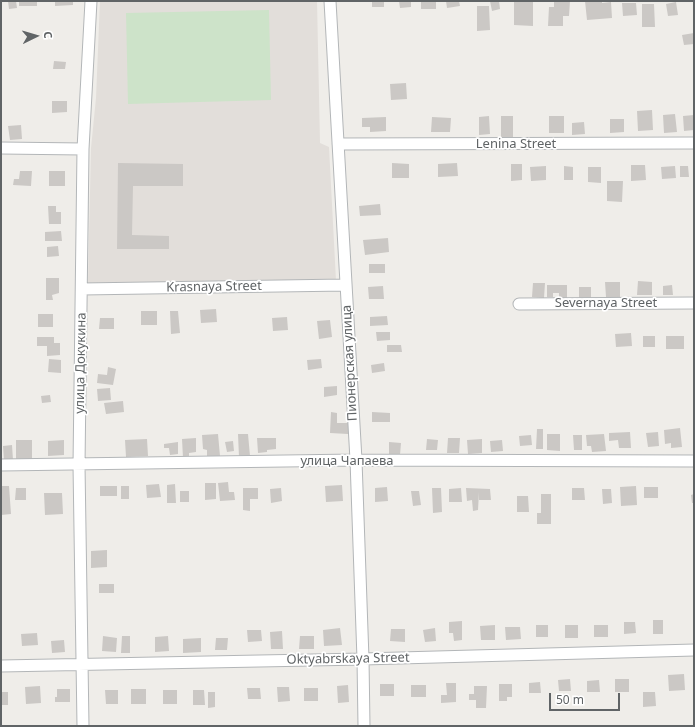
<!DOCTYPE html>
<meta charset="utf-8">
<style>
body{margin:0}
#map{position:relative;width:695px;height:727px;overflow:hidden;background:#efede9;font-family:"Noto Sans",sans-serif}
canvas{display:block}
.frame{position:absolute;inset:0;border:2px solid #606466;pointer-events:none}
.north{position:absolute;left:16px;top:16px;width:40px;height:40px;-webkit-text-stroke:3px #fff;paint-order:stroke;rotate:85deg;font-size:11px;font-weight:700;line-height:16px;text-align:center;color:#606466}
.north::after{content:'';display:block;margin:auto;width:14px;height:18px;background:#606466;clip-path:polygon(50% 0,100% 100%,50% 72%,0 100%)}
.scale{position:absolute;left:549px;top:693px;width:71px;height:18px;box-sizing:border-box;border:2px solid #606466;border-top:0;padding-left:5px;font-size:12px;line-height:14px;white-space:nowrap;color:#606466;-webkit-text-stroke:3px #fff;paint-order:stroke}
</style>
<div id="map">
<canvas width="695" height="727"></canvas>
<div class="frame"></div>
<div class="north">С</div>
<div class="scale">50 m</div>
</div>
<script>
const context = document.querySelector('canvas').getContext('2d');
context.lineJoin = 'round';
function fill(path, color) {
  context.fillStyle = color;
  context.fill(path, 'evenodd');
}
function poly(rows) {
  const path = new Path2D();
  for (const r of rows) {
    path.moveTo(r[0], r[1]);
    for (let i = 2; i < r.length; i += 2) path.lineTo(r[i], r[i + 1]);
  }
  return path;
}
function strokePath(path, color, width, dash) {
  context.strokeStyle = color;
  context.lineWidth = width;
  context.lineCap = dash ? 'butt' : 'round';
  context.setLineDash(dash || []);
  context.stroke(path);
}
function drawText(font, color, halo, rows, align = 'center') {
  context.font = font + ' "Noto Sans",sans-serif';
  context.lineWidth = 3.5;
  context.setLineDash([]);
  context.textBaseline = 'middle';
  context.strokeStyle = halo;
  context.fillStyle = color;
  for (const [text, x, y, turn = 0] of rows) {
    context.save();
    context.translate(x, y);
    context.rotate((+turn || 0) * Math.PI / 180);
    context.textAlign = isNaN(turn) ? turn : align;
    if (halo) context.strokeText(text, 0, 0);
    context.fillText(text, 0, 0);
    context.restore();
  }
}
fill(poly([
 [100,1,317,1,320,143,329,147,336,281,88,283,91,148,96,98]
]), '#e2deda');
fill(poly([
 [269,10,271,100,128,104,126,13]
]), '#cde3c9');
fill(poly([
 [8,1,16,1,17,8,9,9],
 [19,1,37,1,37,6,19,6],
 [55,1,73,1,73,5,55,6],
 [372,1,384,1,384,7,372,7],
 [399,1,411,1,411,7,400,8],
 [421,1,436,1,436,9,421,9],
 [446,1,459,1,460,6,447,8],
 [490,1,499,1,500,9,492,11],
 [514,1,533,1,533,26,514,25],
 [554,1,570,1,569,16,563,16,563,26,548,26,549,7,554,7],
 [585,1,602,1,602,3,611,2,612,18,587,20],
 [676,2,678,15,668,16,666,4],
 [622,3,636,3,637,15,623,16],
 [642,4,654,4,655,27,642,27],
 [477,6,489,6,490,30,477,31],
 [694,33,694,44,684,45,682,35],
 [54,61,66,62,65,69,53,69],
 [406,83,407,99,391,100,390,84],
 [52,101,67,101,67,112,52,113],
 [652,110,653,130,638,131,637,111],
 [675,114,677,132,664,133,663,115],
 [694,115,694,130,684,131,683,116],
 [489,116,490,134,479,135,479,117],
 [501,116,513,116,513,138,501,139],
 [549,116,564,116,564,133,549,133],
 [386,117,386,131,370,132,370,127,362,127,362,118],
 [432,117,451,118,450,132,431,132],
 [610,119,624,119,624,132,610,133],
 [584,122,585,134,572,135,572,123],
 [21,125,22,139,10,140,8,126],
 [118,163,183,164,183,186,133,186,132,235,169,236,169,249,117,249],
 [392,163,409,164,409,178,392,178],
 [457,163,458,176,438,177,438,164],
 [511,164,522,164,522,180,511,181],
 [631,165,645,165,646,180,631,181],
 [546,166,546,180,531,181,530,167],
 [564,166,573,167,573,180,564,180],
 [675,166,676,178,662,179,661,167],
 [680,166,688,166,689,177,680,177],
 [588,167,601,167,601,183,588,182],
 [20,171,32,171,31,186,13,185,14,179,19,179],
 [49,171,65,171,65,186,49,186],
 [607,181,623,181,622,202,607,201],
 [380,204,381,215,360,216,359,206],
 [48,206,56,206,56,212,61,212,61,224,49,224],
 [61,231,62,241,45,241,45,232],
 [388,238,389,252,365,255,363,240],
 [58,246,59,256,47,257,47,247],
 [369,264,385,264,385,273,369,273],
 [46,278,59,278,59,293,52,295,53,300,46,300],
 [638,281,652,282,652,295,637,295],
 [605,282,620,282,620,297,606,297],
 [533,283,545,283,544,298,532,297],
 [547,285,567,285,567,299,559,299,559,293,553,293,553,297,547,297],
 [672,285,673,295,663,295,663,286],
 [383,286,384,299,369,299,368,287],
 [579,287,591,287,591,298,579,298],
 [216,309,217,322,201,323,200,310],
 [141,311,157,311,157,325,141,325],
 [170,311,178,311,180,333,171,334],
 [38,314,53,314,53,327,38,327],
 [387,316,388,325,370,326,370,317],
 [287,317,288,330,273,331,272,318],
 [100,318,114,318,114,329,99,329],
 [330,320,332,337,319,339,317,321],
 [376,332,390,332,390,340,377,341],
 [631,333,632,346,616,347,615,334],
 [643,336,655,336,655,347,643,347],
 [666,336,684,336,684,349,666,349],
 [37,337,54,337,54,343,60,343,60,355,47,356,47,346,37,346],
 [387,345,401,345,402,352,387,352],
 [49,359,61,360,61,373,48,372],
 [321,359,322,368,308,370,307,360],
 [384,363,385,371,372,373,371,365],
 [108,367,116,369,113,385,97,383,98,374,107,375],
 [337,386,337,395,324,397,324,387],
 [110,388,111,400,98,401,97,389],
 [50,395,51,402,42,403,41,396],
 [123,401,124,412,106,414,104,403],
 [331,412,337,413,337,423,348,423,348,434,330,433],
 [372,412,390,413,390,422,372,422],
 [680,428,682,447,671,448,671,443,665,444,664,430],
 [537,429,543,429,543,449,536,449],
 [630,432,631,448,619,448,618,440,609,441,609,433],
 [658,432,659,446,648,447,646,433],
 [218,434,220,456,207,457,207,450,203,449,202,435],
 [238,434,248,434,250,456,239,457],
 [547,434,560,434,560,451,547,450],
 [604,434,606,451,592,452,591,446,587,446,586,435],
 [531,435,532,445,520,446,519,436],
 [573,435,582,435,582,450,574,450],
 [196,438,196,452,189,453,189,458,183,458,182,439],
 [257,438,276,438,276,449,267,450,267,452,258,453],
 [448,438,460,438,459,453,447,453],
 [147,439,148,456,126,457,125,440],
 [427,439,438,440,437,450,426,450],
 [482,439,482,453,468,454,467,440],
 [16,440,32,440,32,459,16,459],
 [64,440,64,455,48,456,48,441],
 [502,440,503,451,491,452,490,441],
 [233,441,234,451,227,452,225,442],
 [178,442,178,454,170,455,169,448,164,448,164,444],
 [389,442,401,443,400,455,389,455],
 [12,445,13,460,4,461,3,446],
 [228,482,229,492,234,492,235,500,220,501,218,483],
 [205,483,216,483,216,499,205,500],
 [159,484,161,497,147,498,146,485],
 [175,484,176,503,167,503,167,485],
 [342,485,343,501,326,502,325,486],
 [1,486,9,486,11,514,1,515,1,500,2,500],
 [100,486,117,486,117,496,100,496],
 [121,486,129,486,129,499,121,499],
 [636,486,637,505,621,506,620,487],
 [387,487,388,501,375,502,375,488],
 [644,487,658,487,658,498,644,498],
 [16,488,26,488,26,500,15,500],
 [243,488,258,488,258,499,250,499,250,511,243,510],
 [281,488,282,501,271,503,270,489],
 [432,488,441,488,442,512,433,513],
 [461,488,462,502,449,502,449,489],
 [466,488,490,489,491,500,479,500,479,492,478,510,473,511,472,500,467,501],
 [572,488,584,488,585,500,572,500],
 [602,489,611,489,612,503,603,504],
 [180,491,189,491,189,502,180,502],
 [411,491,419,491,421,505,413,506],
 [44,493,62,493,63,514,45,515],
 [541,494,551,494,551,524,537,524,537,513,541,513],
 [694,494,694,503,692,503,691,495],
 [517,496,528,496,529,512,517,512],
 [107,550,107,567,91,568,91,551],
 [99,584,114,584,114,593,99,593],
 [653,620,663,620,663,634,653,634],
 [462,621,462,640,454,641,453,633,449,633,449,622],
 [624,622,635,622,636,633,624,634],
 [495,625,495,640,481,640,480,626],
 [536,625,548,625,548,637,536,637],
 [565,625,578,625,578,638,565,638],
 [594,625,608,625,608,637,594,637],
 [505,627,520,627,521,639,506,640],
 [340,628,342,645,324,646,323,630],
 [435,628,436,641,425,642,423,630],
 [391,629,405,629,405,642,390,641],
 [247,630,261,630,262,641,248,642],
 [282,631,283,649,271,649,270,632],
 [37,633,38,645,22,646,21,634],
 [103,636,117,638,116,652,102,651],
 [122,636,130,636,130,653,121,653],
 [168,636,169,651,155,652,155,637],
 [300,636,314,636,314,649,299,649],
 [201,638,201,652,183,653,183,639],
 [216,638,228,638,227,650,215,650],
 [64,640,65,652,52,653,51,641],
 [684,674,685,690,669,691,668,675],
 [570,679,571,691,559,691,558,680],
 [615,679,629,679,629,692,615,692],
 [599,680,600,692,587,692,587,681],
 [540,682,541,693,529,693,529,683],
 [446,683,456,683,456,702,441,703,441,695,447,695],
 [380,684,394,684,394,696,380,696],
 [499,684,512,684,512,697,507,697,507,701,499,701],
 [348,685,349,702,338,703,337,686],
 [411,685,426,685,426,697,411,697],
 [40,686,41,703,26,704,25,687],
 [474,686,487,686,486,708,476,708,476,700,469,700,469,694,474,694],
 [277,687,289,687,290,701,278,702],
 [247,688,260,688,261,699,248,699],
 [304,688,318,688,318,701,304,701],
 [57,689,70,689,70,702,55,702,55,697,57,697],
 [131,689,146,689,146,704,131,704],
 [105,690,118,690,118,704,106,704],
 [163,690,177,690,177,704,163,704],
 [193,690,204,690,205,705,193,705],
 [1,692,8,692,8,705,1,705],
 [208,692,215,692,215,707,208,708],
 [643,692,655,692,656,706,643,707]
]), '#cbc8c5');
const minor = poly([
 [330,1,356,460,363,659,364,726],
 [338,144,694,143],
 [1,148,83,149],
 [82,289,345,285],
 [519,304,694,303],
 [1,465,356,460,694,461],
 [1,666,363,659,694,650],
 [83,726,79,465,83,149,91,1]
]);
strokePath(minor, '#b3b6b8', 13);
strokePath(minor, '#fff', 11);
drawText('13px', '#606466', '#fff', [
 ["Lenina Street",516,144],
 ["Krasnaya Street",214,287,-1],
 ["Severnaya Street",606,303],
 ["улица Докукина",81,363,-89],
 ["Пионерская улица",350,363,-93],
 ["улица Чапаева",347,461],
 ["Oktyabrskaya Street",348,659,-1]
]);
</script>
